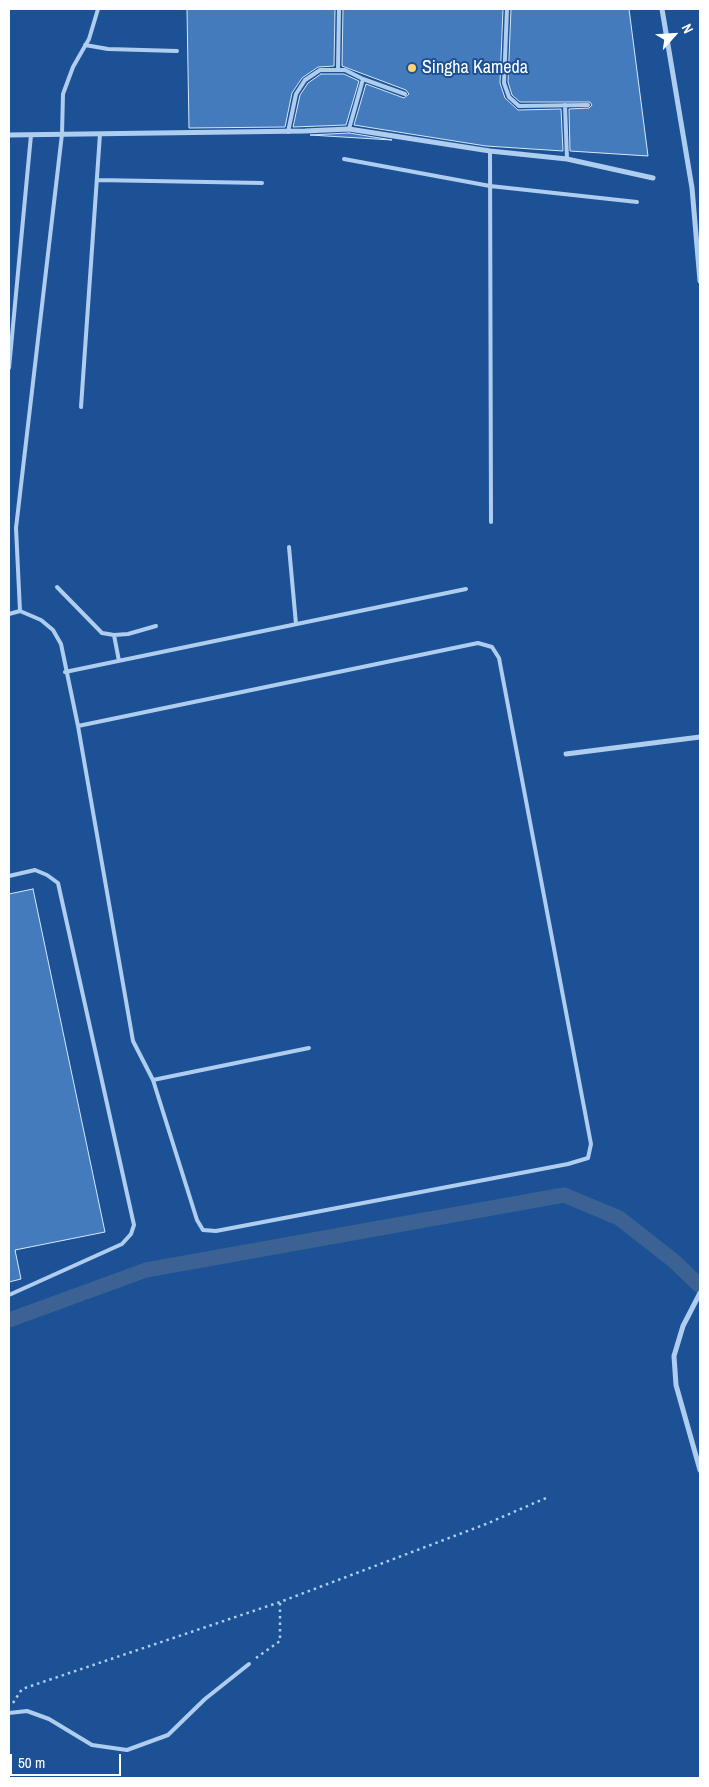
<!DOCTYPE html>
<style>
body{margin:0}
#map{position:relative;width:709px;height:1787px;overflow:hidden;background:#1c5295;font-family:"Archivo Narrow",sans-serif}
canvas{display:block}
.frame{position:absolute;inset:0;border:10px solid #fff;pointer-events:none}
.north{position:absolute;left:649px;top:10px;width:50px;height:50px;-webkit-text-stroke:4px #1c5295;paint-order:stroke;rotate:64deg;font-size:14px;font-weight:700;line-height:20px;text-align:center;color:#fff}
.north::after{content:'';display:block;margin:auto;width:18px;height:22px;background:#fff;clip-path:polygon(50% 0,100% 100%,50% 72%,0 100%)}
.scale{position:absolute;left:10px;top:1754px;width:111px;height:22px;box-sizing:border-box;border:2px solid #fff;border-top:0;padding-left:6px;font-size:15px;line-height:18px;white-space:nowrap;color:#fff;-webkit-text-stroke:4px #1c5295;paint-order:stroke}
</style>
<div id="map">
<canvas width="709" height="1787"></canvas>
<div class="frame"></div>
<div class="north">N</div>
<div class="scale">50 m</div>
</div>
<script>
const context = document.querySelector('canvas').getContext('2d');
context.lineJoin = 'round';
function poly(rows) {
  const path = new Path2D();
  for (const r of rows) {
    path.moveTo(r[0], r[1]);
    for (let i = 2; i < r.length; i += 2) path.lineTo(r[i], r[i + 1]);
  }
  return path;
}
function strokePath(path, color, width, dash) {
  context.strokeStyle = color;
  context.lineWidth = width;
  context.lineCap = dash ? 'butt' : 'round';
  context.setLineDash(dash || []);
  context.stroke(path);
}
function fill(path, color) {
  context.fillStyle = color;
  context.fill(path, 'evenodd');
}
function drawText(font, color, halo, rows, align = 'center') {
  context.font = font + ' "Archivo Narrow",sans-serif';
  context.lineWidth = 4;
  context.setLineDash([]);
  context.textBaseline = 'middle';
  context.strokeStyle = halo;
  context.fillStyle = color;
  for (const [text, x, y, turn = 0] of rows) {
    context.save();
    context.translate(x, y);
    context.rotate((+turn || 0) * Math.PI / 180);
    context.textAlign = isNaN(turn) ? turn : align;
    if (halo) context.strokeText(text, 0, 0);
    context.fillText(text, 0, 0);
    context.restore();
  }
}
strokePath(poly([
 [9,1320,146,1270,564,1195,619,1218,674,1261,700,1286]
]), '#3b6292', 15);
const building = poly([
 [187,9,335,9,334,66,318,67,302,78,292,93,285,127,189,128,187,9],
 [343,9,503,9,500,83,505,98,518,110,561,109,563,151,486,146,354,125,366,84,404,98,409,94,406,90,342,66,343,9],
 [511,9,629,9,648,156,570,151,569,109,589,108,592,105,590,102,520,102,512,95,508,82,511,9],
 [321,74,344,74,359,81,346,125,293,127,300,95,308,83,321,74],
 [349,133,392,140,310,135,349,133],
 [33,889,105,1232,15,1250,21,1279,9,1282,9,894,33,889]
]);
fill(building, '#447bbc');
strokePath(building, '#d5e7fb', 1);
strokePath(poly([
 [256,1658,280,1641,280,1602],
 [13,1703,22,1689,280,1602,486,1524,546,1498]
]), '#afcdef', 2.5, [2.5, 4]);
strokePath(poly([
 [507,9,504,83,509,97,519,106,588,105],
 [85,45,108,49,177,51],
 [338,69,339,9],
 [565,105,567,159],
 [349,129,363,79],
 [288,132,296,94,305,80,320,70,345,70,363,79,405,94],
 [490,151,491,522],
 [344,159,490,186,637,202],
 [97,180,262,183],
 [9,368,31,135],
 [81,407,100,134],
 [289,547,296,624],
 [57,587,102,633,114,635,128,634,156,626],
 [20,611,41,620,53,630,61,644,78,726,133,1041,153,1080,197,1220,203,1230,216,1231,568,1164,588,1158,591,1144,499,658,492,647,478,643,78,726],
 [9,614,20,611,16,528,62,134,63,94,73,67,89,39,98,9],
 [114,635,119,661],
 [65,672,466,589],
 [9,876,35,870,47,875,58,883,134,1225,131,1234,122,1244,9,1295],
 [153,1080,309,1048],
 [9,1713,27,1711,49,1719,92,1745,127,1750,168,1735,205,1699,249,1664]
]), '#afcdef', 4);
strokePath(poly([
 [662,9,692,188,700,281],
 [9,135,305,131,349,129,490,151,567,159,653,178],
 [566,754,700,737],
 [700,1293,683,1326,674,1356,676,1385,700,1470]
]), '#afcdef', 5);
for (const [x, y, r, color] of [
 [412,68,5,"#ffd36d"]
]) {
  const dot = new Path2D();
  dot.arc(x, y, r, 0, 2 * Math.PI);
  context.fillStyle = color;
  context.fill(dot);
  strokePath(dot, '#1c5295', 2);
}
drawText('18px', '#fff', '#1c5295', [
 ["Singha Kameda",422,68]
], 'left');
</script>
